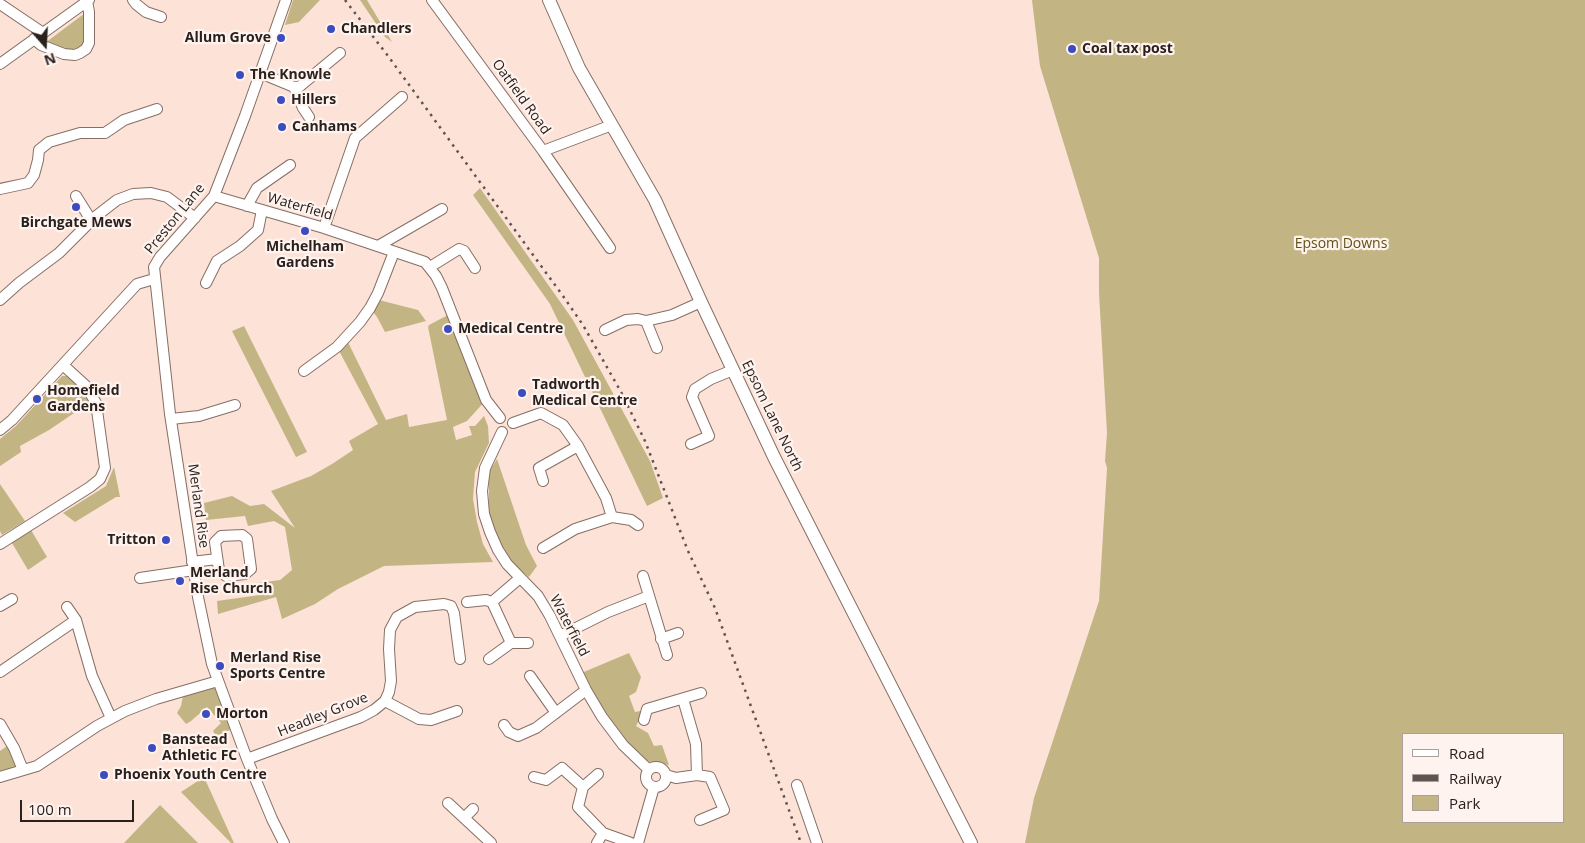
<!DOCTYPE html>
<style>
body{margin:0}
#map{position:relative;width:1585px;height:843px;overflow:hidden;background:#fde2d7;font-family:"Open Sans",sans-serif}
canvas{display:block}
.legend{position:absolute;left:1402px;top:733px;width:162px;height:90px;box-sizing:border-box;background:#fef3ef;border:1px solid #a99f9b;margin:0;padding:6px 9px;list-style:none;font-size:15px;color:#2a211d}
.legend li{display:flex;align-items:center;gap:10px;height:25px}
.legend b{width:25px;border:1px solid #a99f9b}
.north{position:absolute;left:20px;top:20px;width:50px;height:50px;-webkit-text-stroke:4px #fef3ef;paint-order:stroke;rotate:161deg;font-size:14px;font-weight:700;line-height:20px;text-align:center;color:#2a211d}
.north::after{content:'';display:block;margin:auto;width:18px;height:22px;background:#2a211d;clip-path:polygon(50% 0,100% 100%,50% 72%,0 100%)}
.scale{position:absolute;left:20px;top:800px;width:114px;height:22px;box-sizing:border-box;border:2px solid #2a211d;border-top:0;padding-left:6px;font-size:15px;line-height:18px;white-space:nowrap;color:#2a211d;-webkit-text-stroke:4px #fef3ef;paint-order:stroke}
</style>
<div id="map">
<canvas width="1585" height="843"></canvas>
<ul class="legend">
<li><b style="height:6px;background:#fff"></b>Road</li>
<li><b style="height:6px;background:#61534d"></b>Railway</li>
<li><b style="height:14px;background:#c3b583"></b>Park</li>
</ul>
<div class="north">N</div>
<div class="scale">100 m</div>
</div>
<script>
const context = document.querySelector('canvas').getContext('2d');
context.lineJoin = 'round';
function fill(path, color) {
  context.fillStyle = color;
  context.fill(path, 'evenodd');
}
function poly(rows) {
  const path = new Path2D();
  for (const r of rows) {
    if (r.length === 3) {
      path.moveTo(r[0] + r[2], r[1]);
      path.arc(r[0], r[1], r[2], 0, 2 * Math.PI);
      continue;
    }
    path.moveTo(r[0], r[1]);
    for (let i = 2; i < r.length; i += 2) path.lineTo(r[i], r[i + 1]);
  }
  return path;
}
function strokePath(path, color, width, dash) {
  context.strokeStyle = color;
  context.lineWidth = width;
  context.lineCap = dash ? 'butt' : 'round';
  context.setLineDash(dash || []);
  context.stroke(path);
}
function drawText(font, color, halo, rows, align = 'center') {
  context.font = font + ' "Open Sans",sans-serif';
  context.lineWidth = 4.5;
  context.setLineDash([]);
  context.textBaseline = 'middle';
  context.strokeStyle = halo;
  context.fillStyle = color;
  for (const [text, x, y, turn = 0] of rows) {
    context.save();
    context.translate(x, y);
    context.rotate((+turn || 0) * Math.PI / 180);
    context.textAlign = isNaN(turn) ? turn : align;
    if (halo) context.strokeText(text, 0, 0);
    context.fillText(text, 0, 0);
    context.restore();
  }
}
fill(poly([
 [293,0,320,0,299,22,285,25],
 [360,0,367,0,392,42,385,37],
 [1032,0,1585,0,1585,843,1025,843,1034,798,1099,601,1107,468,1105,461,1107,433,1099,293,1099,258,1040,66],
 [1564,734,1564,822,1404,822,1404,734],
 [85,13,87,41,82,48,71,52,45,43],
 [480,188,573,320,650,461,663,498,647,506,550,304,473,195],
 [375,299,418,310,426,321,385,332,377,317,370,308],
 [448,315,486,400,467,421,453,427,456,440,472,435,469,426,475,426,484,416,488,426,489,443,475,472,473,499,477,522,483,544,493,562,384,566,338,589,315,604,282,619,276,597,218,614,217,601,260,595,258,583,280,580,292,570,285,527,274,521,248,526,245,516,206,520,204,503,232,496,250,506,264,504,295,528,271,491,311,476,332,464,353,450,349,441,378,424,337,347,346,338,386,420,407,414,409,427,447,420,428,327,429,325],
 [244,326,307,452,296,457,232,331],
 [62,376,75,376,86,386,89,403,49,430,20,446,21,452,0,466,0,439,16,426],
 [497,459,526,545,537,566,529,577,514,565,504,552,496,533,489,512,489,472],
 [114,467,120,497,116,497,75,522,63,513,106,486],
 [0,484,25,521,2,535,0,531],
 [28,525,47,557,28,570,9,538],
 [629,653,641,677,636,692,629,696,635,712,640,711,641,716,636,726,648,733,654,746,662,745,669,765,654,763,636,758,579,674],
 [218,681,235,728,216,736,213,731,221,723,207,707,191,721,186,724,177,713,181,706,184,691],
 [7,746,17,765,17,769,0,774,0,751],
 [204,777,234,843,231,843,181,792],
 [160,805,198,843,124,843]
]), '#c3b583');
const minor = poly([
 [133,0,136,4,146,12,161,17],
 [432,0,543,151,612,125],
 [0,4,43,33],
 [34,39,41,45,64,54,75,55,80,53,86,49,89,43,89,12,87,1],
 [0,64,89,0],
 [260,73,294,87,299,87,340,53],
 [294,87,303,108,309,117],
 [543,151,610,248],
 [0,189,28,183,34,175,38,160,39,150,49,142,80,133,105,133,124,120,157,109],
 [76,196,91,220],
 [214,196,324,228,425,262,436,276,442,288,486,400,500,418],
 [247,206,257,188,290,165],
 [324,228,355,138,402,97],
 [378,246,442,209],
 [430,267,459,249,464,251,475,268],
 [206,283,217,261,240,246,258,230,262,210],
 [0,300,19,283,59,253,95,217,117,200,133,194,151,193,167,197,195,218],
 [646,321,672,315,701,302],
 [605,330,626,320,638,319,646,321,657,348],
 [304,371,337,347,360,322,370,308,378,293,394,252],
 [171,419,199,416,235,405],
 [513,423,541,413,563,425,578,446,606,498,612,517],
 [0,430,12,420,137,284,154,279],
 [502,432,485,468,482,491,484,514,490,532,498,550,507,564,538,596,550,616,586,690,602,717,623,745,649,770],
 [691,444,709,436,692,397,695,389,711,379,733,370],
 [543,481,539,468,578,446],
 [242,535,247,539,251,569,245,574,226,576,219,570,215,542,221,536,242,535],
 [0,544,90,487,100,479,105,468,96,403,86,386,63,365],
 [543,548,575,529,612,517,631,520,638,525],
 [192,562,217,559],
 [643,576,667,655],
 [140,578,194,570],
 [467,602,486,600,492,602,511,643,489,659],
 [492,602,520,578],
 [0,606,12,599],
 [67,607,76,620],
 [560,636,608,612,649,596],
 [661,639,678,633],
 [511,643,528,643],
 [0,672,76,620,92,676,111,718],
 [530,676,556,713],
 [683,699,696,744,697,775],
 [385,701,419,719,431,720,457,711],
 [644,720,647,709,701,693],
 [0,724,14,748,23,770],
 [504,725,509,732,518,736,536,728,586,690],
 [247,759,361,717,374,710,385,701,389,692,391,681,389,649,390,630,397,617,415,607,444,604,451,606,454,613,460,659],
 [656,777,10],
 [666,775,676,778,697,775,710,777,724,810,700,820],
 [0,777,37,766,97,726,125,711,156,699,218,681],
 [534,777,546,780,562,768,583,787,578,807,603,833,631,843],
 [797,785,817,843],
 [583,787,598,774],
 [448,803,491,843],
 [464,818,473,809],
 [284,843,272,819,247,759,212,664,198,597,170,414,154,267,160,257,214,196,245,116,286,0],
 [597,843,603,833],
 [638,843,654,787]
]);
const major = poly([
 [549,0,579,68,655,200,701,302,774,457,971,843]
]);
strokePath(minor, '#866e65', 12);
strokePath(major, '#866e65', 14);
strokePath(minor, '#fff', 10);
strokePath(major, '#fff', 12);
strokePath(poly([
 [345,0,388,56,563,296,583,325,621,392,645,441,688,551,715,608,801,843]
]), '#61534d', 2.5, [2.5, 5]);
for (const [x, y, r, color] of [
 [331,29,5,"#3c4bbe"],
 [281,38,5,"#3c4bbe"],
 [1072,49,5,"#3c4bbe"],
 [240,75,5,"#3c4bbe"],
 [281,100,5,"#3c4bbe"],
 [282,127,5,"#3c4bbe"],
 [76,207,5,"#3c4bbe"],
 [305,231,5,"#3c4bbe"],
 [448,329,5,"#3c4bbe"],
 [522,393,5,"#3c4bbe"],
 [37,399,5,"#3c4bbe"],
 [166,540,5,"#3c4bbe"],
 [180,581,5,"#3c4bbe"],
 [220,666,5,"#3c4bbe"],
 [206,714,5,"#3c4bbe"],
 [152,748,5,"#3c4bbe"],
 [104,775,5,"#3c4bbe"]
]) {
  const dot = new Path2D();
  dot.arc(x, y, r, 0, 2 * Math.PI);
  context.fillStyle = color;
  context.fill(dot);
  strokePath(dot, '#fef3ef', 2);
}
drawText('bold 14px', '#2a211d', '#fef3ef', [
 ["Chandlers",341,29],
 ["Allum Grove",271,38,"right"],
 ["Coal tax post",1082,49],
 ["The Knowle",250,75],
 ["Hillers",291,100],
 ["Canhams",292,127],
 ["Birchgate Mews",76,223,"center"],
 ["Michelham",305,247,"center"],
 ["Gardens",305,263,"center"],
 ["Medical Centre",458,329],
 ["Tadworth",532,385],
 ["Medical Centre",532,401],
 ["Homefield",47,391],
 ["Gardens",47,407],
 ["Tritton",156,540,"right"],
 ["Merland",190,573],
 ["Rise Church",190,589],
 ["Merland Rise",230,658],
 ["Sports Centre",230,674],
 ["Morton",216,714],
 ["Banstead",162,740],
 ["Athletic FC",162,756],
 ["Phoenix Youth Centre",114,775]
], 'left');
drawText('14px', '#2a211d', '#fef3ef', [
 ["Oatfield Road",521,97,54],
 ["Waterfield",300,207,16],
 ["Preston Lane",175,219,-51],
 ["Epsom Lane North",772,416,64],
 ["Merland Rise",198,506,82],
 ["Waterfield",569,626,62],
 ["Headley Grove",323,715,-22]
]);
drawText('14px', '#605215', '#fef3ef', [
 ["Epsom Downs",1341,244]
]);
</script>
